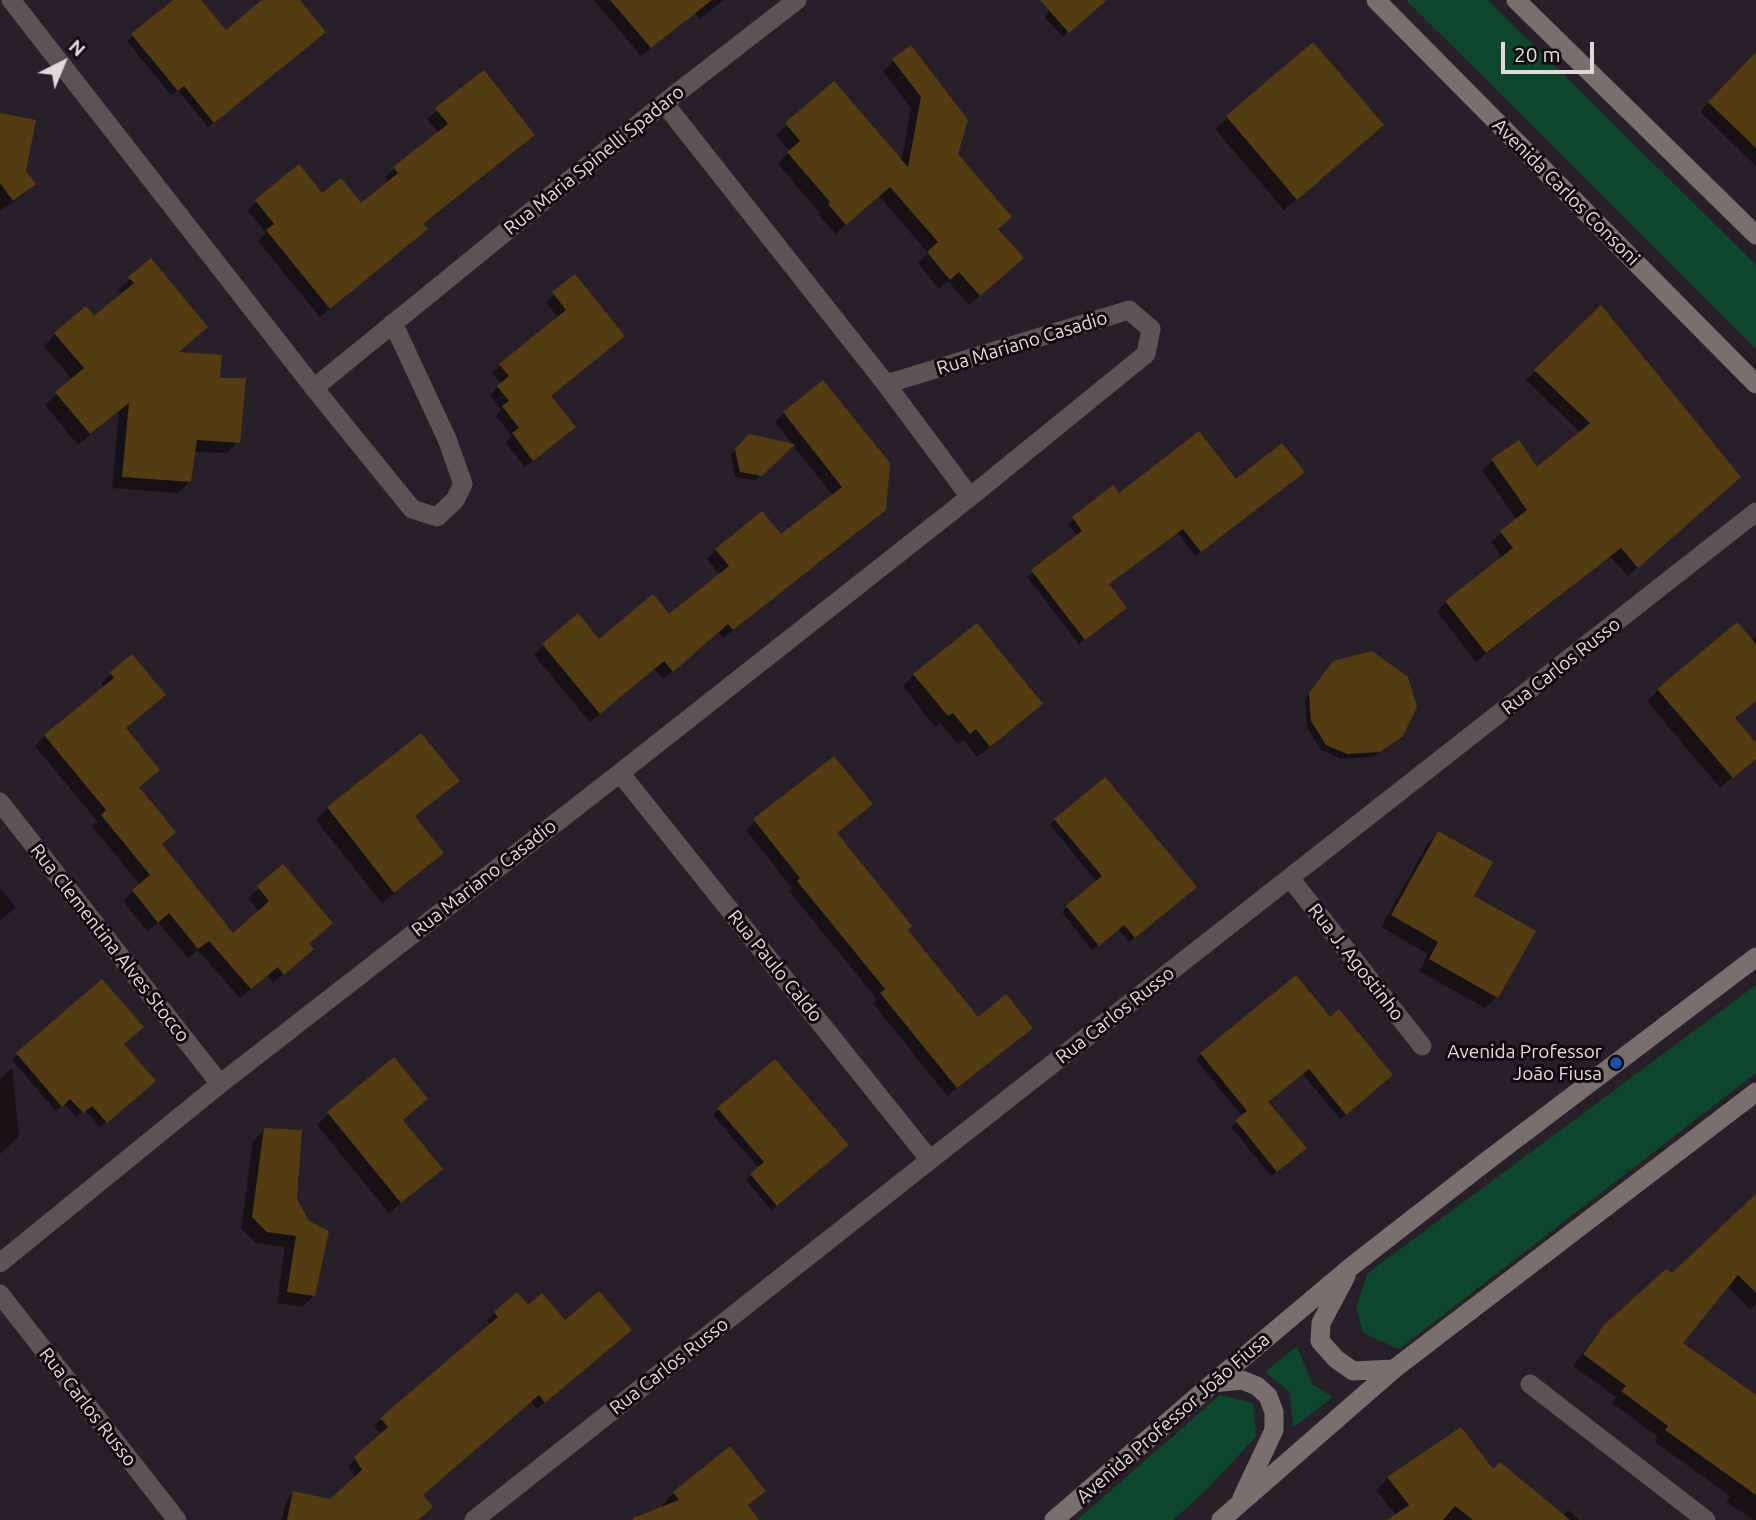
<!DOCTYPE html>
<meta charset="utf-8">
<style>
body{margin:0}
#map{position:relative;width:1756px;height:1520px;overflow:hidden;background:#282028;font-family:Ubuntu,sans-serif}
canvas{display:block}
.north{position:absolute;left:28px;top:28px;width:70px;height:70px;-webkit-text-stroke:5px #0f0b0e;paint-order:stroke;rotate:43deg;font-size:19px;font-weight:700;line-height:28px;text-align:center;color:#e0dadf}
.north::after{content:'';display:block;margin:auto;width:24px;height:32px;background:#e0dadf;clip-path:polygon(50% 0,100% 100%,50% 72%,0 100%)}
.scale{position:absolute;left:1501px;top:42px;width:93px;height:32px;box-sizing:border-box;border:4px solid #e0dadf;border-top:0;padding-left:9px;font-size:21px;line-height:24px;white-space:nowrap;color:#e0dadf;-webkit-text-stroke:5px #0f0b0e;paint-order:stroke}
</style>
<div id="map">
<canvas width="1756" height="1520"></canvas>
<div class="north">N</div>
<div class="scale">20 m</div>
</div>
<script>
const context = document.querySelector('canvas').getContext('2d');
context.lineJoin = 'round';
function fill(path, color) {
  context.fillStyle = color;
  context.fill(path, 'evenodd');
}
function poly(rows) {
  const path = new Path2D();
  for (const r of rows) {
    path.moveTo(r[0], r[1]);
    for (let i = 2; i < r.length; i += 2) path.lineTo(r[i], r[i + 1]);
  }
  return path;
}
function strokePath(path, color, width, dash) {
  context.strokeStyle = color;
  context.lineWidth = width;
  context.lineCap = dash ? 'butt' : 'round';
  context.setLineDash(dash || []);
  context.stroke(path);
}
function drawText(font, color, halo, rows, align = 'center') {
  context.font = font + ' Ubuntu,sans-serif';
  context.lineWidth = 6;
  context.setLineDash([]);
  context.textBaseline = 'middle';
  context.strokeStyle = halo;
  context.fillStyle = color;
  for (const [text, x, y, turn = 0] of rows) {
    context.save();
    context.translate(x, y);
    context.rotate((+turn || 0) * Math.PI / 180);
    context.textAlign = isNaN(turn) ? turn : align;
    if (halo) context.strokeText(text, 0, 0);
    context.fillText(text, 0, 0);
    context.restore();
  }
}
fill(poly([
 [1406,0,1488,0,1756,265,1756,349],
 [1756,985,1756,1073,1399,1349,1363,1333,1356,1307,1368,1273],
 [1297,1346,1312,1384,1333,1397,1293,1428,1290,1392,1265,1372],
 [1220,1395,1253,1403,1256,1437,1206,1490,1173,1520,1077,1520]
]), '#0d482e');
fill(poly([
 [176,0,199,0,225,32,265,0,298,0,319,37,208,127,178,90,171,95,127,41],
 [594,0,724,0,700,19,695,13,641,56],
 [1062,0,1094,0,1093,10,1063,37,1044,16],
 [1313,44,1370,137,1284,210,1215,129],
 [910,47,956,155,997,230,1011,268,969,305,948,281,939,289,918,263,928,253,879,196,835,234,819,215,820,213,778,164,790,151,776,135,833,84,901,162,911,108,883,71],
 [1756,52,1756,166,1700,112],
 [483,72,533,135,524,144,422,225,417,238,320,317,258,241,266,233,247,210,298,167,322,195,361,206,389,182,385,177,394,168,439,133,427,119],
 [0,114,24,172,33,184,22,196,0,211],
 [151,261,177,353,218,380,238,442,227,453,194,452,190,481,178,493,112,488,119,411,78,445,45,405,73,380,44,346,55,334,94,318,122,295,118,290],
 [574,277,550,397,565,435,525,467,505,442,512,436,496,416,501,410,490,395,501,384,492,373,559,318,546,302],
 [1601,307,1729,486,1628,576,1610,556,1476,662,1437,612,1446,602,1503,558,1491,542,1517,520,1482,470,1492,461,1518,442,1537,469,1581,433,1526,380],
 [784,413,884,509,875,519,817,565,816,564,723,638,718,632,663,679,654,669,590,722,534,655,543,646,578,616,599,641,669,616,720,575,707,559,716,550,781,537,833,496,775,422],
 [749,436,792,445,755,480,735,477,731,455],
 [1297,477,1195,556,1177,532,1107,585,1120,613,1079,644,1027,577,1078,537,1068,524,1113,488,1119,495,1236,482],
 [1756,636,1756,700,1734,719,1756,745,1756,757,1720,788,1647,701,1658,690,1751,641],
 [132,657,164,695,125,729,138,788,174,832,160,845,232,935,260,912,248,898,283,867,307,944,302,959,273,983,267,975,240,998,198,950,188,958,158,922,147,931,123,901,140,885,92,826,97,821,35,746,45,736,105,688,101,683],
 [1328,669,1395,741,1373,757,1341,759,1321,750,1307,727,1305,700],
 [914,675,1040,704,1029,716,977,757,963,739,958,744,940,723,935,727,903,686],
 [421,735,457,781,446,792,414,817,442,853,431,864,382,903,316,820,328,808],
 [871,804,836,834,906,930,978,1019,1022,1036,947,1096,873,1003,877,999,789,891,792,888,746,830,755,821],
 [1055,820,1189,892,1129,942,1118,929,1092,950,1062,912,1097,882,1050,825],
 [1438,833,1472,896,1497,997,1485,1008,1419,971,1428,954,1381,927,1427,845],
 [0,888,16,907,0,921],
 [102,981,122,1045,148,1086,100,1127,85,1110,76,1117,64,1103,56,1111,12,1060],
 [1330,1020,1386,1081,1340,1119,1302,1073,1267,1103,1299,1153,1271,1176,1231,1127,1242,1116,1196,1060,1201,1054],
 [12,1068,19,1136,0,1154,0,1079],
 [718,1110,841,1150,771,1210,746,1180,759,1168,713,1115],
 [329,1113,401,1121,429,1180,389,1213,317,1125],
 [265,1129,295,1199,314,1296,302,1307,277,1303,285,1247,256,1243,241,1229,253,1141],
 [1756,1196,1756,1304,1750,1309,1727,1286,1680,1344,1756,1397,1756,1520,1754,1520,1726,1502,1730,1496,1655,1442,1658,1437,1612,1403,1616,1397,1573,1366,1594,1337,1606,1325,1672,1275],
 [517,1294,528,1307,565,1322,622,1337,537,1409,531,1401,421,1496,416,1520,282,1520,286,1501,293,1493,330,1501,356,1478,348,1466,382,1435,374,1426,491,1325,487,1320],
 [1461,1429,1492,1471,1562,1516,1568,1510,1580,1520,1392,1520,1397,1516,1376,1490,1388,1478],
 [730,1448,763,1491,746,1507,757,1520,660,1520,666,1509,662,1505,674,1493]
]), '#0007');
fill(poly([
 [173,0,201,0,226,30,262,0,300,0,326,32,214,123,184,86,178,91,131,34],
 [610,0,712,0,651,48],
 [1040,0,1107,0,1069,33],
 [1313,42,1384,125,1297,200,1226,116],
 [911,45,968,120,958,154,1012,217,998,229,1024,258,980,296,959,272,950,280,927,252,938,242,890,187,846,225,828,204,830,202,787,152,800,141,785,123,834,81,908,167,921,97,892,59],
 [1756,52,1756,148,1708,102],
 [484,70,535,135,423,224,428,229,330,309,266,230,274,224,255,200,299,164,322,193,341,178,361,203,398,173,393,167,448,124,435,108],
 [0,113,36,120,26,171,36,184,13,201,0,183],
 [151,258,208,327,179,352,222,355,220,378,246,378,240,443,197,440,191,482,122,477,129,403,90,434,55,392,84,368,54,333,86,306,94,316,134,283,128,277],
 [575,274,625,336,551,396,576,427,533,461,512,433,519,428,502,406,509,401,497,386,509,376,499,364,566,310,552,292],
 [1601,305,1741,477,1638,568,1621,548,1486,653,1445,601,1513,548,1500,531,1527,510,1491,459,1519,440,1537,467,1590,423,1534,370],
 [823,380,890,463,886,510,733,630,728,624,673,672,664,661,600,714,542,644,578,613,599,639,653,594,669,614,729,566,715,549,762,511,781,534,842,487,783,412],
 [1199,431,1236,479,1282,443,1305,472,1201,552,1183,529,1109,584,1127,608,1085,640,1031,570,1082,531,1072,517,1113,485,1119,493],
 [749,434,795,444,762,476,740,472,735,449],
 [1737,622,1756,644,1756,701,1735,718,1756,743,1756,759,1733,778,1657,689],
 [977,623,1043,704,990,747,976,729,970,734,953,713,948,716,913,674],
 [1372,651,1408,677,1417,707,1403,736,1380,752,1347,754,1326,745,1311,721,1309,693,1333,661],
 [132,654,166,695,126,728,160,770,139,787,176,832,162,844,233,933,269,901,257,886,283,864,333,923,309,944,314,949,284,975,278,967,251,989,209,941,198,949,169,913,158,923,132,890,150,875,101,815,106,810,44,735,114,678,110,672],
 [421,733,460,781,415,816,444,853,394,893,327,807],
 [834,756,873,804,837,833,912,926,908,930,978,1017,1006,994,1033,1028,957,1088,880,993,885,989,797,881,800,878,753,819],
 [1105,777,1197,887,1135,938,1124,925,1099,946,1066,906,1102,876,1054,819],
 [1438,831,1493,862,1474,896,1536,931,1498,998,1429,959,1438,942,1391,915],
 [1296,975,1330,1017,1339,1009,1393,1075,1346,1115,1309,1069,1268,1102,1307,1148,1277,1172,1235,1120,1247,1111,1200,1053],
 [102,979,144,1027,124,1044,156,1081,107,1123,92,1106,83,1113,70,1099,62,1107,16,1053],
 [394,1057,428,1099,403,1120,443,1169,401,1203,327,1112],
 [775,1059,849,1145,777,1206,750,1174,764,1162,717,1108],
 [264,1128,302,1130,297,1199,309,1221,329,1231,315,1296,287,1292,296,1236,267,1232,252,1217],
 [1756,1194,1756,1293,1738,1275,1683,1343,1756,1395,1756,1495,1665,1430,1668,1426,1621,1391,1626,1386,1583,1354,1605,1324,1666,1269,1672,1273],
 [599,1291,632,1330,545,1403,539,1395,423,1495,433,1507,418,1520,287,1520,293,1491,330,1499,362,1470,354,1457,388,1427,380,1418,498,1317,494,1312,517,1292,528,1305,542,1293,565,1320],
 [1461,1427,1493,1469,1500,1462,1570,1520,1473,1520,1455,1506,1443,1520,1387,1520,1409,1505,1387,1477],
 [730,1446,766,1491,748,1505,759,1520,633,1520,633,1518,679,1500,673,1492]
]), '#533c11');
strokePath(poly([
 [11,0,314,388,412,509,437,517,455,500,463,484,447,439,393,323],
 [664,103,886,384,970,497],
 [314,388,664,103,797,0],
 [620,773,930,1160],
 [0,802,220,1084],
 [1290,878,1422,1046],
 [0,1263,220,1084,620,773,970,497,1146,354,1151,329,1129,310,886,384],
 [0,1294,177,1520],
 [1530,1384,1706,1520],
 [474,1520,930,1160,1756,512]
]), '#5a5454', 19);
strokePath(poly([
 [1376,0,1756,384],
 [1516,0,1756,235],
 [1346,1276,1321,1323,1320,1341,1336,1359,1353,1371,1394,1369],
 [1213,1383,1242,1380,1257,1386,1268,1396,1274,1412,1274,1430,1242,1498],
 [1054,1520,1213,1383,1352,1266,1492,1157,1756,957],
 [1221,1520,1394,1369,1756,1092]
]), '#796f6f', 19);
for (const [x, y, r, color] of [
 [1616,1063,7,"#1a4fb4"]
]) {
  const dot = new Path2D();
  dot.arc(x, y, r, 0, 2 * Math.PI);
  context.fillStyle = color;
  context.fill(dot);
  strokePath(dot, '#0f0b0e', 2.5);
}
drawText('19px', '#e0dadf', '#0f0b0e', [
 ["Rua Maria Spinelli Spadaro",594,160,-39],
 ["Avenida Carlos Consoni",1566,192,45],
 ["Rua Mariano Casadio",1022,343,-17],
 ["Rua Carlos Russo",1561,666,-38],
 ["Rua Mariano Casadio",484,878,-38],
 ["Rua Clementina Alves Stocco",110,943,52],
 ["Rua J. Agostinho",1356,962,52],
 ["Rua Paulo Caldo",775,966,51],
 ["Rua Carlos Russo",1115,1015,-38],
 ["Rua Carlos Russo",669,1366,-38],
 ["Rua Carlos Russo",88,1407,52],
 ["Avenida Professor João Fiusa",1173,1418,-41]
]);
drawText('19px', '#e0dadf', '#0f0b0e', [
 ["Avenida Professor",1602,1052],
 ["João Fiusa",1602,1074]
], 'right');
</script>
